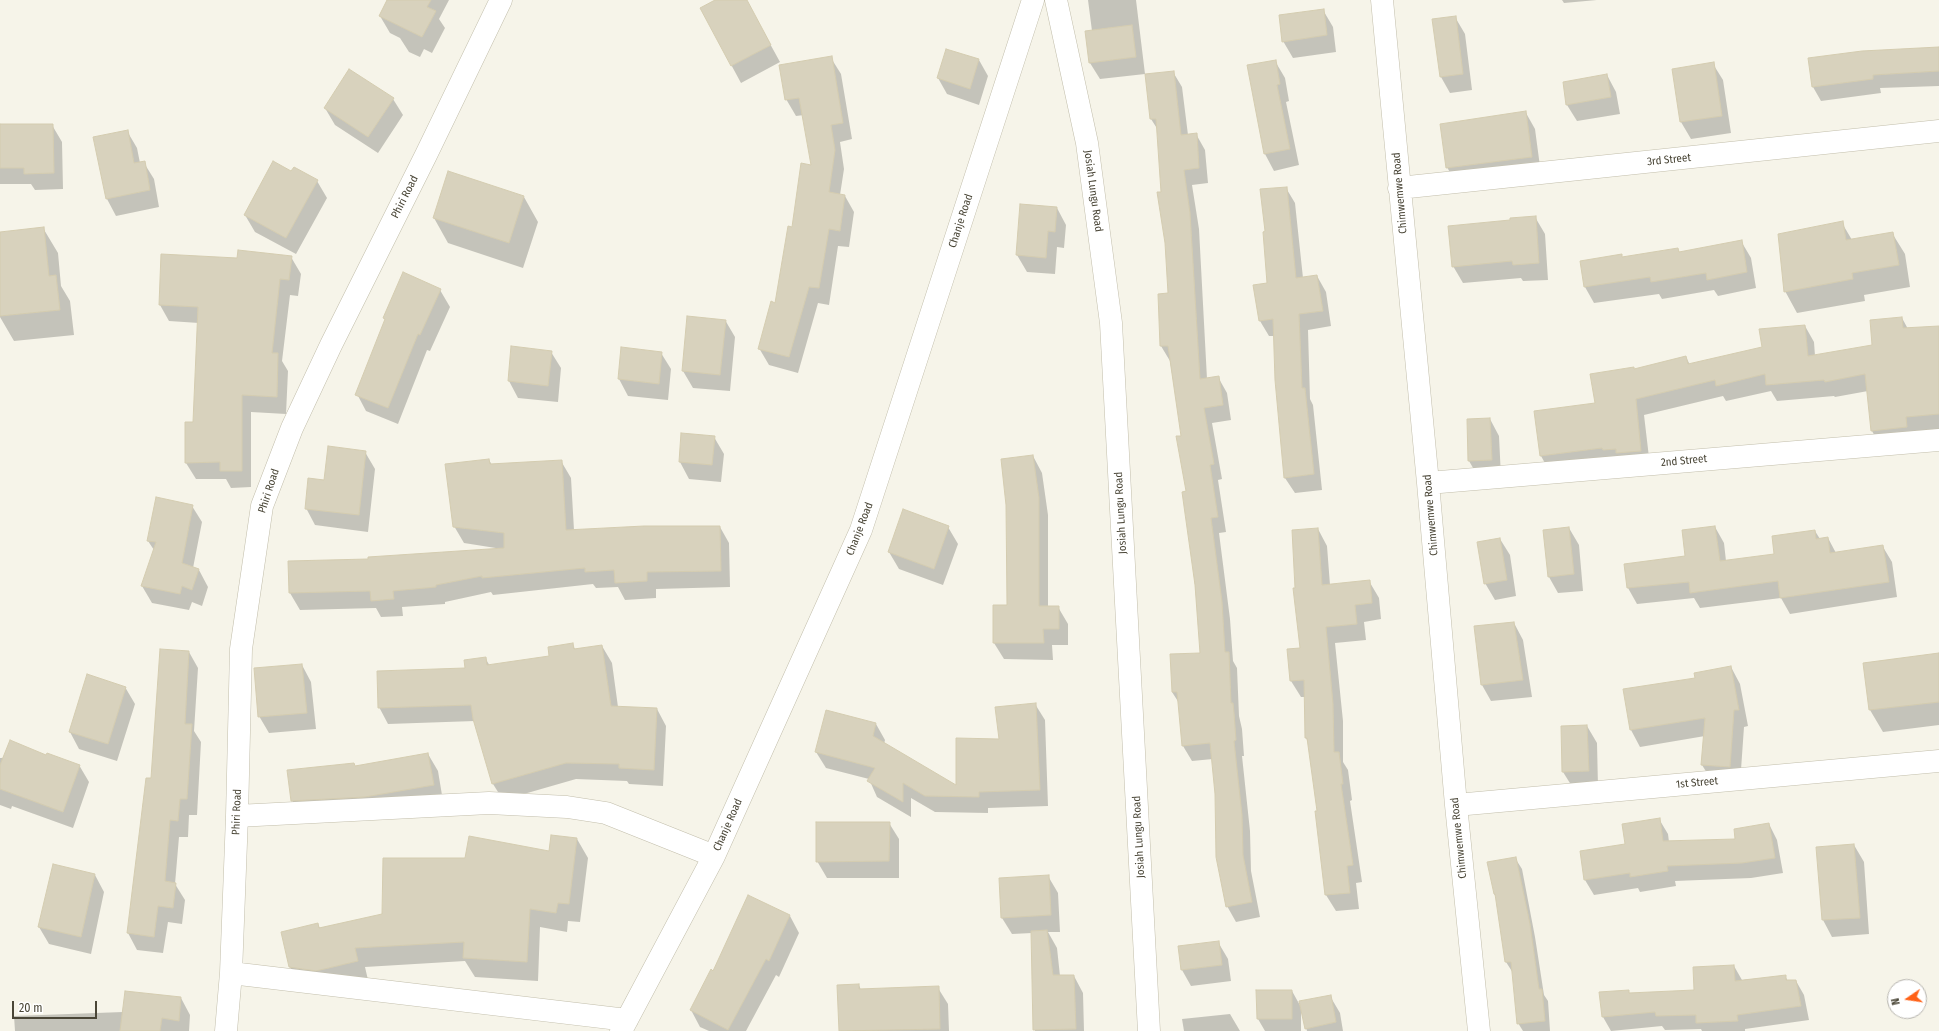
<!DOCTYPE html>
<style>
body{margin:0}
#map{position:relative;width:1939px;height:1031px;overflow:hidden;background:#f6f4e9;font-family:"Fira Sans Condensed",sans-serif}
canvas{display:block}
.north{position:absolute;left:1887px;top:979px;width:40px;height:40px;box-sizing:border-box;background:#fff;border:1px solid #b7b5af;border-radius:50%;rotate:257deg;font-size:11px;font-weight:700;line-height:16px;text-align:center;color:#4a4637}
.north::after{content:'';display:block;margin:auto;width:14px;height:18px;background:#ff6117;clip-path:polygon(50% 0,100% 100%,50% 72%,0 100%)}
.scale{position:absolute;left:12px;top:1001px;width:85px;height:18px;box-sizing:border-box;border:2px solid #4a4637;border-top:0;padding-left:5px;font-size:12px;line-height:14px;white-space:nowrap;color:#4a4637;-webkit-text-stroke:3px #fff;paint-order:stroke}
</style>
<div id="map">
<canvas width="1939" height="1031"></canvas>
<div class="north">N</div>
<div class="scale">20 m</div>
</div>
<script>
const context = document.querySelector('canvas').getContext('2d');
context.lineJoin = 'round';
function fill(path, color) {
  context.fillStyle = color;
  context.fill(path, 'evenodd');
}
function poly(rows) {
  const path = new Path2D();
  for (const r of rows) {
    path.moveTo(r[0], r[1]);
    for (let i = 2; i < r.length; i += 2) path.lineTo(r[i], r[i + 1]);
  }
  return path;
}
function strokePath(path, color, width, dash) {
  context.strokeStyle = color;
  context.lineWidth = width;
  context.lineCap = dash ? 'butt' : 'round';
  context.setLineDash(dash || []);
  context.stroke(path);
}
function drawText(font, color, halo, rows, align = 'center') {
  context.font = font + ' "Fira Sans Condensed",sans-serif';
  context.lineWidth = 3;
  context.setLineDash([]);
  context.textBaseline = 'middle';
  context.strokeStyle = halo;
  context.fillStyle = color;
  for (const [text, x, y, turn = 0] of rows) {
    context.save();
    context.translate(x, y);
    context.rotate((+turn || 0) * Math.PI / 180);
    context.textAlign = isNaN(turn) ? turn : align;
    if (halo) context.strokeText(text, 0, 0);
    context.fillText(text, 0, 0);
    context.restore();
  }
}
fill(poly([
 [388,0,449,0,439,19,445,28,432,53,424,49,420,57,409,52,400,38,390,33,380,16],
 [717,0,746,0,780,62,741,83,701,9],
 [1088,0,1136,0,1145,74,1100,79,1090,63,1092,31],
 [1562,0,1597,0,1564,3],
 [1323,10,1333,27,1336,52,1293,58,1283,41],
 [1455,17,1465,34,1472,90,1450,93,1441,77],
 [1939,48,1939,86,1880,88,1881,93,1821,101,1813,87],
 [831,58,841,74,852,139,840,142,844,169,840,195,845,196,854,212,849,247,838,246,829,305,818,303,798,373,769,365,759,348,776,304,793,228,813,166,804,115,796,116,786,99],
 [979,60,988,76,979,105,947,94,938,78],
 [1275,61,1285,78,1289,101,1286,102,1299,165,1274,171,1265,154,1248,66],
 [1713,64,1723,80,1731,133,1691,139,1681,122,1673,70],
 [1173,72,1182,87,1188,135,1196,134,1205,150,1208,183,1192,185,1199,229,1207,379,1218,377,1227,393,1231,420,1212,423,1222,479,1218,480,1226,532,1219,533,1230,619,1233,661,1237,668,1239,716,1242,729,1244,756,1242,756,1250,831,1251,871,1260,917,1236,922,1227,906,1213,759,1192,761,1183,746,1179,703,1172,692,1201,654,1182,436,1170,361,1161,346,1169,294,1158,130,1151,119,1146,75],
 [1607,75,1616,92,1620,114,1577,121,1567,105],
 [393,99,403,115,378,153,335,125,325,108],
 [1526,113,1535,129,1541,174,1456,184,1447,167],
 [0,125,52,125,62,142,63,189,35,190,31,184,0,184],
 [127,131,137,148,140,163,144,163,154,179,159,207,116,216,107,199,94,138],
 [292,172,317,181,327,198,296,254,255,232,245,215],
 [448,172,524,197,538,222,523,268,448,243,434,218],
 [1286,188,1295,203,1303,278,1317,276,1326,292,1331,326,1308,330,1310,399,1313,405,1322,490,1295,493,1285,478,1275,336,1269,336,1260,321,1268,284,1266,232],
 [1057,208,1066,225,1064,248,1057,247,1055,274,1027,272,1017,255],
 [1535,217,1545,234,1548,280,1523,281,1521,278,1463,283,1453,266,1511,221],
 [1842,223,1852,240,1892,233,1905,254,1910,287,1864,295,1865,301,1797,313,1785,291],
 [43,228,58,253,61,286,70,301,74,335,14,341,0,317,0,233],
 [1741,241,1751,258,1756,288,1718,296,1714,290,1662,299,1659,294,1594,303,1585,287,1621,256,1623,258,1677,249,1680,253],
 [291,257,301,274,298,296,290,295,282,361,288,371,286,414,251,412,251,487,231,488,226,479,196,479,186,463,194,423,199,323,169,321,160,305,238,259],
 [440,290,450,307,430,351,427,350,398,424,366,411,357,394,386,321,384,318],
 [1902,318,1908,329,1939,327,1939,431,1881,447,1872,431,1868,391,1835,397,1834,396,1777,401,1771,391,1726,401,1723,396,1644,415,1650,466,1550,472,1541,456,1535,412,1597,404,1634,370,1686,357,1690,365,1763,348,1805,326,1814,342,1815,356,1873,346],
 [725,320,735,337,730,391,693,388,683,371],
 [551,352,561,368,558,402,518,398,509,381],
 [661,353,671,369,668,400,628,396,619,379],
 [1490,419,1499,436,1501,477,1479,478,1469,461],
 [714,437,724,454,721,482,689,479,680,462],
 [365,452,375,469,368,532,315,525,306,508,325,481],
 [1033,456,1042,473,1048,515,1048,607,1058,607,1068,624,1068,645,1052,645,1053,660,1004,659,994,643,1008,606],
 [489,460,492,465,561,461,571,478,574,530,720,527,729,543,730,587,656,589,656,598,625,600,618,587,596,588,593,584,493,595,491,592,445,602,445,604,402,607,403,616,381,617,376,608,300,610,290,593,289,562,369,560,502,549,464,543,454,526],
 [192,506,202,522,193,568,199,570,208,587,202,606,192,602,189,610,152,603,142,586,154,550,148,541],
 [948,527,958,544,943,585,899,569,889,552],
 [1715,527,1724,543,1726,561,1775,555,1815,531,1820,539,1828,538,1836,553,1883,547,1892,562,1897,597,1790,614,1781,598,1700,608,1694,598,1637,604,1628,588,1625,565,1686,557],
 [1569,528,1579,545,1583,591,1558,593,1549,577],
 [1318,529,1327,546,1330,585,1369,581,1379,598,1381,619,1364,622,1366,640,1335,643,1343,721,1343,762,1348,770,1352,800,1350,801,1362,882,1356,883,1359,909,1336,911,1326,895,1318,812,1308,742,1306,738,1305,697,1301,697,1291,681,1301,649,1296,588],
 [1500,539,1510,555,1516,596,1495,600,1485,583],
 [1514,623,1523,640,1532,697,1491,701,1482,685],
 [572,644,575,649,602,646,612,663,618,707,657,709,666,726,663,786,629,784,627,781,576,779,503,800,493,784,475,721,388,724,379,707,466,669,485,658,490,666,550,657],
 [189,652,198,668,194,731,201,742,197,815,189,815,188,837,179,837,175,884,185,900,182,924,168,922,163,953,137,950,128,933,152,779],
 [1939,654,1939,725,1883,732,1870,710,1864,663],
 [302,665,311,682,316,729,269,733,259,716],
 [1731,667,1740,684,1748,726,1744,727,1740,784,1712,781,1702,765,1705,736,1640,747,1631,730],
 [125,687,135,704,117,761,79,749,70,732],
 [1035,704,1045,720,1048,806,988,808,988,813,935,812,911,798,911,817,877,797,869,779,826,768,816,752,876,724,885,740,884,744,957,787],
 [1587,726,1597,743,1598,787,1573,788,1563,772],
 [428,754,438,771,443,801,301,817,292,800,355,767],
 [47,756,79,765,89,782,73,828,12,806,11,809,0,805,0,758],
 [1659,819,1668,834,1669,842,1736,840,1769,824,1777,840,1783,873,1751,878,1675,881,1676,886,1640,892,1638,888,1594,895,1585,880],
 [889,823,899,839,899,878,827,878,817,861],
 [577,839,588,858,580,922,568,921,567,932,540,927,538,981,475,977,465,961,365,967,368,980,301,986,290,967,318,925,320,928,383,915,465,859,550,852],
 [1854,845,1864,862,1869,934,1832,937,1823,920],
 [1515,858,1522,869,1535,937,1544,995,1548,1001,1550,1031,1523,1031,1518,1023,1513,973,1506,962,1497,898,1494,894],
 [95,875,104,892,91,954,49,944,39,927],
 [1048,876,1058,893,1060,932,1048,932,1057,948,1060,976,1074,976,1083,993,1084,1031,1035,1031,1032,933,1012,934,1002,918],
 [748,897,790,916,799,933,779,977,776,975,746,1031,709,1031,700,1027,691,1010,714,972],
 [1218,942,1228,959,1231,981,1191,986,1182,970],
 [1734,966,1742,980,1785,976,1788,981,1796,981,1804,995,1809,1020,1745,1029,1745,1031,1702,1031,1701,1029,1665,1030,1662,1026,1611,1031,1603,1017,1600,993,1628,991,1630,994,1696,991],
 [859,985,861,990,938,988,948,1004,949,1031,840,1031,838,986],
 [1257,991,1292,991,1302,1009,1330,996,1340,1013,1343,1031,1307,1031,1301,1011,1301,1031,1265,1031,1258,1019],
 [181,998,190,1015,189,1031,15,1031,14,1016,123,1012],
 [1230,1014,1240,1031,1184,1031,1182,1019]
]), '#0003');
const building = poly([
 [387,0,431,0,427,7,436,11,422,37,379,16,387,0],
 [715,0,747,0,771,45,731,66,700,8,715,0],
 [1324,9,1327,35,1282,42,1279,15,1324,9],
 [1456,16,1463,74,1440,77,1432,19,1456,16],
 [1132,25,1136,57,1089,63,1085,31,1132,25],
 [1939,47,1939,71,1873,75,1873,79,1812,87,1808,58,1862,51,1939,47],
 [946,49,979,59,970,89,937,78,946,49],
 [832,56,843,123,831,125,835,150,829,192,845,195,840,231,829,229,819,288,809,287,789,357,758,349,771,301,775,303,788,226,792,227,801,163,811,165,799,98,785,100,779,65,832,56],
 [1276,60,1280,84,1277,85,1290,149,1264,154,1247,65,1276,60],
 [1714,62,1722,116,1680,122,1672,69,1714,62],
 [349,69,394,98,368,137,324,108,349,69],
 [1174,71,1181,135,1197,133,1199,168,1184,170,1190,213,1200,379,1219,376,1223,405,1204,408,1214,464,1210,465,1218,517,1211,518,1222,602,1225,652,1229,652,1231,703,1233,703,1234,713,1236,740,1234,741,1242,815,1243,855,1252,902,1226,907,1216,857,1215,794,1210,743,1182,746,1177,692,1172,692,1170,654,1200,653,1195,585,1182,492,1186,491,1176,436,1181,436,1168,346,1160,346,1158,294,1168,293,1165,243,1157,192,1161,192,1156,119,1150,119,1145,74,1174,71],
 [1607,74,1611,97,1566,105,1563,82,1607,74],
 [1526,111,1532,157,1446,168,1440,124,1526,111],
 [0,124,53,124,54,173,24,174,24,168,0,168,0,124],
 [128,130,134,163,145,161,150,190,106,199,93,137,128,130],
 [273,161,291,171,294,167,318,180,286,238,244,215,273,161],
 [448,171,524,196,509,243,433,218,448,171],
 [1287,187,1296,278,1317,275,1323,311,1299,314,1302,388,1305,388,1314,474,1284,478,1275,380,1273,319,1259,321,1253,285,1267,283,1263,232,1265,231,1260,189,1287,187],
 [1020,204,1057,207,1055,232,1048,231,1046,258,1016,255,1020,204],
 [1536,216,1539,263,1513,265,1512,261,1452,267,1448,226,1510,220,1510,218,1536,216],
 [1843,221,1846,240,1893,232,1899,265,1852,273,1853,279,1784,292,1778,234,1843,221],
 [44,227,49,276,56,275,60,310,0,316,0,232,44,227],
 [1742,240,1747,272,1707,280,1706,273,1651,282,1650,277,1584,287,1580,261,1622,254,1622,257,1678,248,1679,252,1742,240],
 [238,250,292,256,289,280,280,279,272,353,278,353,277,397,242,395,242,471,220,471,220,462,185,463,185,422,193,422,198,307,159,305,161,254,237,258,238,250],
 [403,272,441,289,420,335,418,334,388,408,355,395,385,319,383,318,403,272],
 [687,316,726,320,720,375,682,371,687,316],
 [1902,317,1903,328,1939,326,1939,414,1906,417,1907,427,1871,431,1865,374,1825,382,1824,380,1766,385,1765,374,1716,386,1715,380,1636,399,1641,451,1616,453,1616,449,1603,450,1602,448,1540,456,1534,411,1595,403,1590,374,1634,367,1634,369,1686,356,1688,364,1762,347,1759,329,1805,325,1808,356,1872,345,1870,320,1902,317],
 [511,346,552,351,548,386,508,381,511,346],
 [621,347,662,352,659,384,618,379,621,347],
 [1490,418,1492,460,1468,461,1467,419,1490,418],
 [681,433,715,436,712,465,679,462,681,433],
 [328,446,366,451,359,515,305,509,308,478,324,480,328,446],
 [1033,455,1039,498,1039,606,1059,606,1059,629,1043,629,1044,643,993,643,993,605,1007,605,1006,505,1001,459,1033,455],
 [489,459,490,464,562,460,566,530,644,526,720,526,721,571,647,572,647,581,615,583,614,570,585,572,585,568,482,578,482,576,436,585,436,587,393,591,394,599,371,601,370,591,289,593,288,561,368,559,368,557,504,548,504,533,453,527,445,464,489,459],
 [156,497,193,505,182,563,199,569,192,590,182,586,180,594,141,586,156,542,147,541,156,497],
 [903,509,949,526,934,569,888,552,903,509],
 [1715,526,1720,561,1774,554,1772,536,1815,530,1816,539,1828,537,1830,553,1883,545,1889,582,1780,598,1778,581,1690,593,1689,582,1627,588,1624,564,1685,556,1682,530,1715,526],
 [1569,527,1574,574,1548,577,1543,530,1569,527],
 [1318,528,1322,585,1370,580,1372,603,1355,605,1357,624,1326,627,1333,704,1334,752,1339,752,1343,784,1341,784,1353,865,1347,866,1350,893,1325,895,1315,811,1317,811,1307,738,1305,738,1304,680,1290,681,1287,649,1300,648,1293,588,1295,588,1292,530,1318,528],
 [1500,538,1507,580,1484,584,1477,542,1500,538],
 [1514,622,1523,680,1481,685,1474,626,1514,622],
 [573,643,574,649,602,645,611,706,657,708,654,770,619,768,619,764,566,763,492,784,473,719,471,705,378,708,377,671,465,668,464,660,486,657,487,665,549,656,548,647,573,643],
 [160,649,189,651,185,724,192,724,187,799,180,799,178,821,170,820,165,881,176,883,173,908,158,906,154,937,127,933,146,778,151,778,160,649],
 [1939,653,1939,702,1869,710,1863,663,1939,653],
 [302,664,307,713,258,717,254,668,302,664],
 [1731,666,1739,710,1734,710,1730,767,1701,765,1705,718,1630,730,1623,689,1695,678,1694,673,1731,666],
 [87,674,126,687,108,744,69,732,87,674],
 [1036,703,1040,790,979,792,979,797,925,796,903,783,903,802,867,781,875,768,815,752,826,710,876,723,873,736,956,785,956,738,999,739,995,707,1036,703],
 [1587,725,1589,771,1562,772,1561,726,1587,725],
 [10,740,46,755,47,753,80,765,63,812,0,789,0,765,10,740],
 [428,753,434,785,365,797,291,801,287,770,354,763,355,766,428,753],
 [1660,818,1663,841,1735,839,1734,829,1769,823,1775,858,1742,863,1667,866,1668,871,1630,877,1630,873,1584,880,1580,851,1625,844,1622,824,1660,818],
 [816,822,890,822,889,861,816,862,816,822],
 [551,835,577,838,569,904,558,903,556,913,530,909,527,962,463,958,464,942,355,948,358,961,316,971,289,967,281,932,318,923,319,928,382,914,383,858,465,858,469,836,549,851,551,835],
 [1854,844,1860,918,1822,920,1816,847,1854,844],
 [1516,857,1530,924,1539,989,1542,989,1545,1021,1517,1024,1511,962,1505,962,1495,894,1494,894,1487,862,1516,857],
 [53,864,95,874,81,937,38,927,53,864],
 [1049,875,1051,915,1001,918,999,878,1049,875],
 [748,895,790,915,769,961,766,959,728,1030,690,1010,711,969,713,971,748,895],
 [1047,930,1053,975,1074,975,1076,1029,1033,1030,1031,931,1047,930],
 [1219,941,1222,965,1181,970,1178,946,1219,941],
 [1734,965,1735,981,1786,975,1786,980,1796,980,1801,1006,1737,1015,1738,1021,1696,1023,1696,1015,1656,1016,1655,1012,1602,1017,1599,992,1629,990,1629,993,1694,990,1693,967,1734,965],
 [859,984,859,989,939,986,940,1029,839,1031,837,985,859,984],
 [1256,990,1292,990,1292,1019,1257,1019,1256,990],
 [125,991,181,997,179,1021,162,1018,160,1031,120,1031,125,991],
 [1331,995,1336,1022,1305,1029,1299,1001,1331,995]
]);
fill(building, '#d8d2bd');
strokePath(building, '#d4ccb0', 1);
const minor = poly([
 [1056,0,1087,143,1111,323,1149,1031],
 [1382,0,1428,483,1456,805,1479,1031],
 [1399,188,1939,131],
 [1428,483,1939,440],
 [1456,805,1939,761],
 [237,816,489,803,567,807,606,813,714,856],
 [231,973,627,1020],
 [226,1031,231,973,237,816,241,649,262,506,292,428,331,345,426,155,501,0],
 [621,1031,714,856,861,530,1033,0]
]);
strokePath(minor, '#c2beab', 23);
strokePath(minor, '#fff', 22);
drawText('11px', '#4a4637', '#fff', [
 ["3rd Street",1669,160,-6],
 ["Josiah Lungu Road",1093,191,82],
 ["Chimwemwe Road",1400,193,-95],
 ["Phiri Road",405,197,-63],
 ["Chanje Road",961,221,-72],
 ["2nd Street",1684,461,-5],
 ["Phiri Road",269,491,-72],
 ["Josiah Lungu Road",1121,513,-93],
 ["Chimwemwe Road",1431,515,-95],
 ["Chanje Road",860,529,-69],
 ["1st Street",1697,783,-5],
 ["Phiri Road",237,812,-88],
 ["Chanje Road",728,825,-66],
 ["Josiah Lungu Road",1139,837,-93],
 ["Chimwemwe Road",1459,838,-96]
]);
</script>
